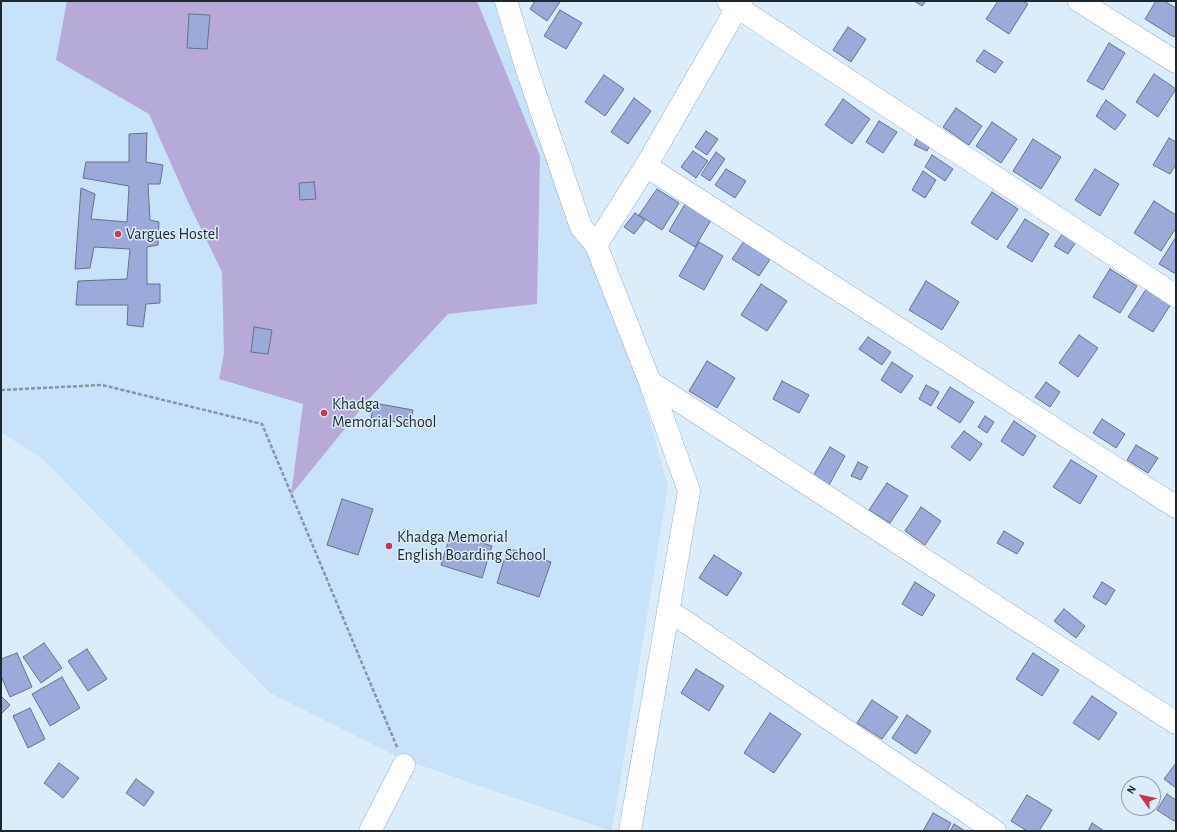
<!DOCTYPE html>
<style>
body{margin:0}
#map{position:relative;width:1177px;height:832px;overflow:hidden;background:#dbecfa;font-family:"Alegreya Sans",sans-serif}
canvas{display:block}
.frame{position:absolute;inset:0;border:2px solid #1d2830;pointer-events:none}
.north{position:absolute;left:1121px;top:776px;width:40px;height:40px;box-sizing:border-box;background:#dbecfa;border:1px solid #8f9ea9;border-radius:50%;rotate:303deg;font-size:11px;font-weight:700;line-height:16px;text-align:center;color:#1d2830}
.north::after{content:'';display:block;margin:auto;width:14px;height:18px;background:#c8384c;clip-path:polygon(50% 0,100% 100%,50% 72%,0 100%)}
</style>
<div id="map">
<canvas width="1177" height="832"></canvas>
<div class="frame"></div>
<div class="north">N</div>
</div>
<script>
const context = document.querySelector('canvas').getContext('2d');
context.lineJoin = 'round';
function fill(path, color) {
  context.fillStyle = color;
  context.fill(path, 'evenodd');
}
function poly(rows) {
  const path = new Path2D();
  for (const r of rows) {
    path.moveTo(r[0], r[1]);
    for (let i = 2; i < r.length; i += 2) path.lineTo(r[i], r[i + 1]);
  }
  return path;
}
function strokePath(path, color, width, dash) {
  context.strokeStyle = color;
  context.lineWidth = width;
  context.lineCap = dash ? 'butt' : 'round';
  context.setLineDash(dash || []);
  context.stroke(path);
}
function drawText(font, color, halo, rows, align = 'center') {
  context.font = font + ' "Alegreya Sans",sans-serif';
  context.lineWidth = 3;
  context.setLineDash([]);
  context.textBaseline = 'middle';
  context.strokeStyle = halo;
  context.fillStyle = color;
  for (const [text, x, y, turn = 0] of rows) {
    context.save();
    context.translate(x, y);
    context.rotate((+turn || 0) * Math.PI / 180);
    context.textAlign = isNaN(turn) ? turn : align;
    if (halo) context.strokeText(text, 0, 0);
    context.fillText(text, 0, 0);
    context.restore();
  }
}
fill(poly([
 [1,1,516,1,642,394,668,486,615,813,611,831,402,759,270,693,45,461,1,432]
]), '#c8e3f9');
fill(poly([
 [67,1,477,1,540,156,537,304,448,314,369,399,291,495,303,404,219,379,224,353,222,272,188,202,149,114,56,60]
]), '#b7aad9');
const building = poly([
 [535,1,559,1,560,2,547,21,530,9,535,1],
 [914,1,926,1,922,6,914,1],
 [998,1,1023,1,1028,4,1009,34,986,19,998,1],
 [1156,1,1164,1,1176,8,1176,34,1174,37,1145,19,1156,1],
 [560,10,582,23,566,49,544,36,560,10],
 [189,14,210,15,207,49,187,48,189,14],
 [848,27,866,39,851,62,833,50,848,27],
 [1109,43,1125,53,1103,90,1087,81,1109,43],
 [984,50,1003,62,995,73,976,61,984,50],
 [1154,74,1176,89,1158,117,1136,102,1154,74],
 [604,75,624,89,605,116,585,102,604,75],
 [634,98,651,111,628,144,611,132,634,98],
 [843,99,870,119,852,144,825,125,843,99],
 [1106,100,1126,115,1115,130,1096,116,1106,100],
 [956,108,982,126,969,145,943,127,956,108],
 [879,121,897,132,883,153,866,142,879,121],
 [992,122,1017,139,1001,163,976,146,992,122],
 [706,131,718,139,707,155,695,147,706,131],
 [147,133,146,162,163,165,160,184,148,184,150,220,159,222,158,245,147,247,147,284,160,284,160,303,146,304,143,327,127,325,128,305,76,305,78,281,127,279,130,249,94,247,90,268,75,269,81,188,95,194,91,219,127,222,129,186,83,178,86,162,129,162,129,134,147,133],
 [919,134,932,141,927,151,914,145,919,134],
 [1169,138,1176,142,1176,164,1170,174,1153,165,1169,138],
 [1033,139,1061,157,1041,189,1013,171,1033,139],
 [693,151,708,161,696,178,681,167,693,151],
 [716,152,725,159,710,181,701,175,716,152],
 [932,155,953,169,945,181,925,167,932,155],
 [726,169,746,181,735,198,715,185,726,169],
 [1095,169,1119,184,1100,216,1075,200,1095,169],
 [923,171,936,180,925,198,912,190,923,171],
 [314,182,316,199,300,200,299,183,314,182],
 [657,189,679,203,662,230,639,215,657,189],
 [992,192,1018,209,997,240,971,223,992,192],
 [1154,201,1176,215,1176,228,1161,251,1134,233,1154,201],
 [685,204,711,220,695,247,669,231,685,204],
 [635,213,645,220,634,234,624,227,635,213],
 [1025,219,1049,234,1032,262,1007,247,1025,219],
 [1067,227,1080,236,1068,254,1054,246,1067,227],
 [1176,237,1176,274,1159,264,1176,237],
 [744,241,771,258,759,276,732,259,744,241],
 [699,242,723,256,704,290,679,276,699,242],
 [1110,269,1137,286,1120,313,1093,297,1110,269],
 [926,281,959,302,942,330,909,310,926,281],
 [761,284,787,301,767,331,741,315,761,284],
 [1147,288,1171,304,1153,332,1128,317,1147,288],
 [254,327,272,330,268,354,251,352,254,327],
 [1079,335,1098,348,1078,377,1059,363,1079,335],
 [868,337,891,352,882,365,859,349,868,337],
 [707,361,735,378,717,408,689,391,707,361],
 [892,362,913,376,901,393,881,380,892,362],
 [782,381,809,395,799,413,773,399,782,381],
 [1046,382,1060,392,1050,407,1035,397,1046,382],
 [926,385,939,392,931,406,919,399,926,385],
 [950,387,974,402,960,423,937,408,950,387],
 [374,403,413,410,410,424,371,418,374,403],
 [985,416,994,422,987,433,978,427,985,416],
 [1102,419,1125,434,1116,448,1093,433,1102,419],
 [1014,421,1036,436,1023,456,1001,441,1014,421],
 [964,431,982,444,970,461,951,447,964,431],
 [1136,445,1158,458,1148,473,1127,460,1136,445],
 [830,447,845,456,829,485,813,476,830,447],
 [1071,460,1097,476,1080,504,1053,487,1071,460],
 [858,462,868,467,861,480,851,476,858,462],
 [887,483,908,496,890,523,869,510,887,483],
 [342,499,373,509,358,555,327,545,342,499],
 [921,507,941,521,925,545,905,531,921,507],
 [1004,531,1024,543,1017,554,997,543,1004,531],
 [451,533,492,546,482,578,441,565,451,533],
 [508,548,551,562,539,597,497,583,508,548],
 [714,555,742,573,727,596,699,578,714,555],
 [915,582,935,595,922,616,902,604,915,582],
 [1102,582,1115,590,1106,605,1093,597,1102,582],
 [1064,609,1085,626,1076,638,1054,621,1064,609],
 [44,643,62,668,41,683,23,657,44,643],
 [87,649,107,679,88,691,68,661,87,649],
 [17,653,32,687,10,697,1,676,1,659,17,653],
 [1033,653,1059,670,1042,696,1016,679,1033,653],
 [696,669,724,686,709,711,681,693,696,669],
 [62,677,80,708,50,726,32,694,62,677],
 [1,696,10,705,1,714,1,696],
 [1092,696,1117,713,1099,740,1073,723,1092,696],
 [872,700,898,717,882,739,857,723,872,700],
 [30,708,45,739,28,748,13,716,30,708],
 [770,713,801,734,774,773,744,753,770,713],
 [907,715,931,731,916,754,892,738,907,715],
 [59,763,79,778,63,798,44,783,59,763],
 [1176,763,1176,788,1164,779,1176,763],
 [136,779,154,792,144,806,126,793,136,779],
 [1167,794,1176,800,1176,818,1174,821,1157,810,1167,794],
 [1027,795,1052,810,1039,831,1027,831,1011,821,1027,795],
 [933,813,951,823,947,831,923,831,933,813],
 [1092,823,1104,831,1088,831,1092,823],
 [954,824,965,831,950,831,954,824]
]);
fill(building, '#9baad9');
strokePath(building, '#67708b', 1);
const minor = poly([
 [506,1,527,70,581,227,596,245],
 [728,1,1176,296],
 [1079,1,1176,62],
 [646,166,1176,507],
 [650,382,1176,723],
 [668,610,995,831],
 [370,831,404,765],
 [630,831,689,491,650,382,596,245,646,166,741,1]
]);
strokePath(minor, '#95afc5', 23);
strokePath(poly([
 [1,390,102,385,262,424,397,747]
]), '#8795a1', 2.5, [4, 2]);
strokePath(minor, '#fff', 22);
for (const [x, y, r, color] of [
 [118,234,4,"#c8384c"],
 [324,413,4,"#c8384c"],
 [389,546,4,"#c8384c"]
]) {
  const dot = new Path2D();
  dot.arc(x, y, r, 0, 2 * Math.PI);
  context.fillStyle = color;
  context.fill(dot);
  strokePath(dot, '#dbecfa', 1.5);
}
drawText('16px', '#1d2830', '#dbecfa', [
 ["Vargues Hostel",126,234],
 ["Khadga",332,404],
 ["Memorial School",332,422],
 ["Khadga Memorial",397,537],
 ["English Boarding School",397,555]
], 'left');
</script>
